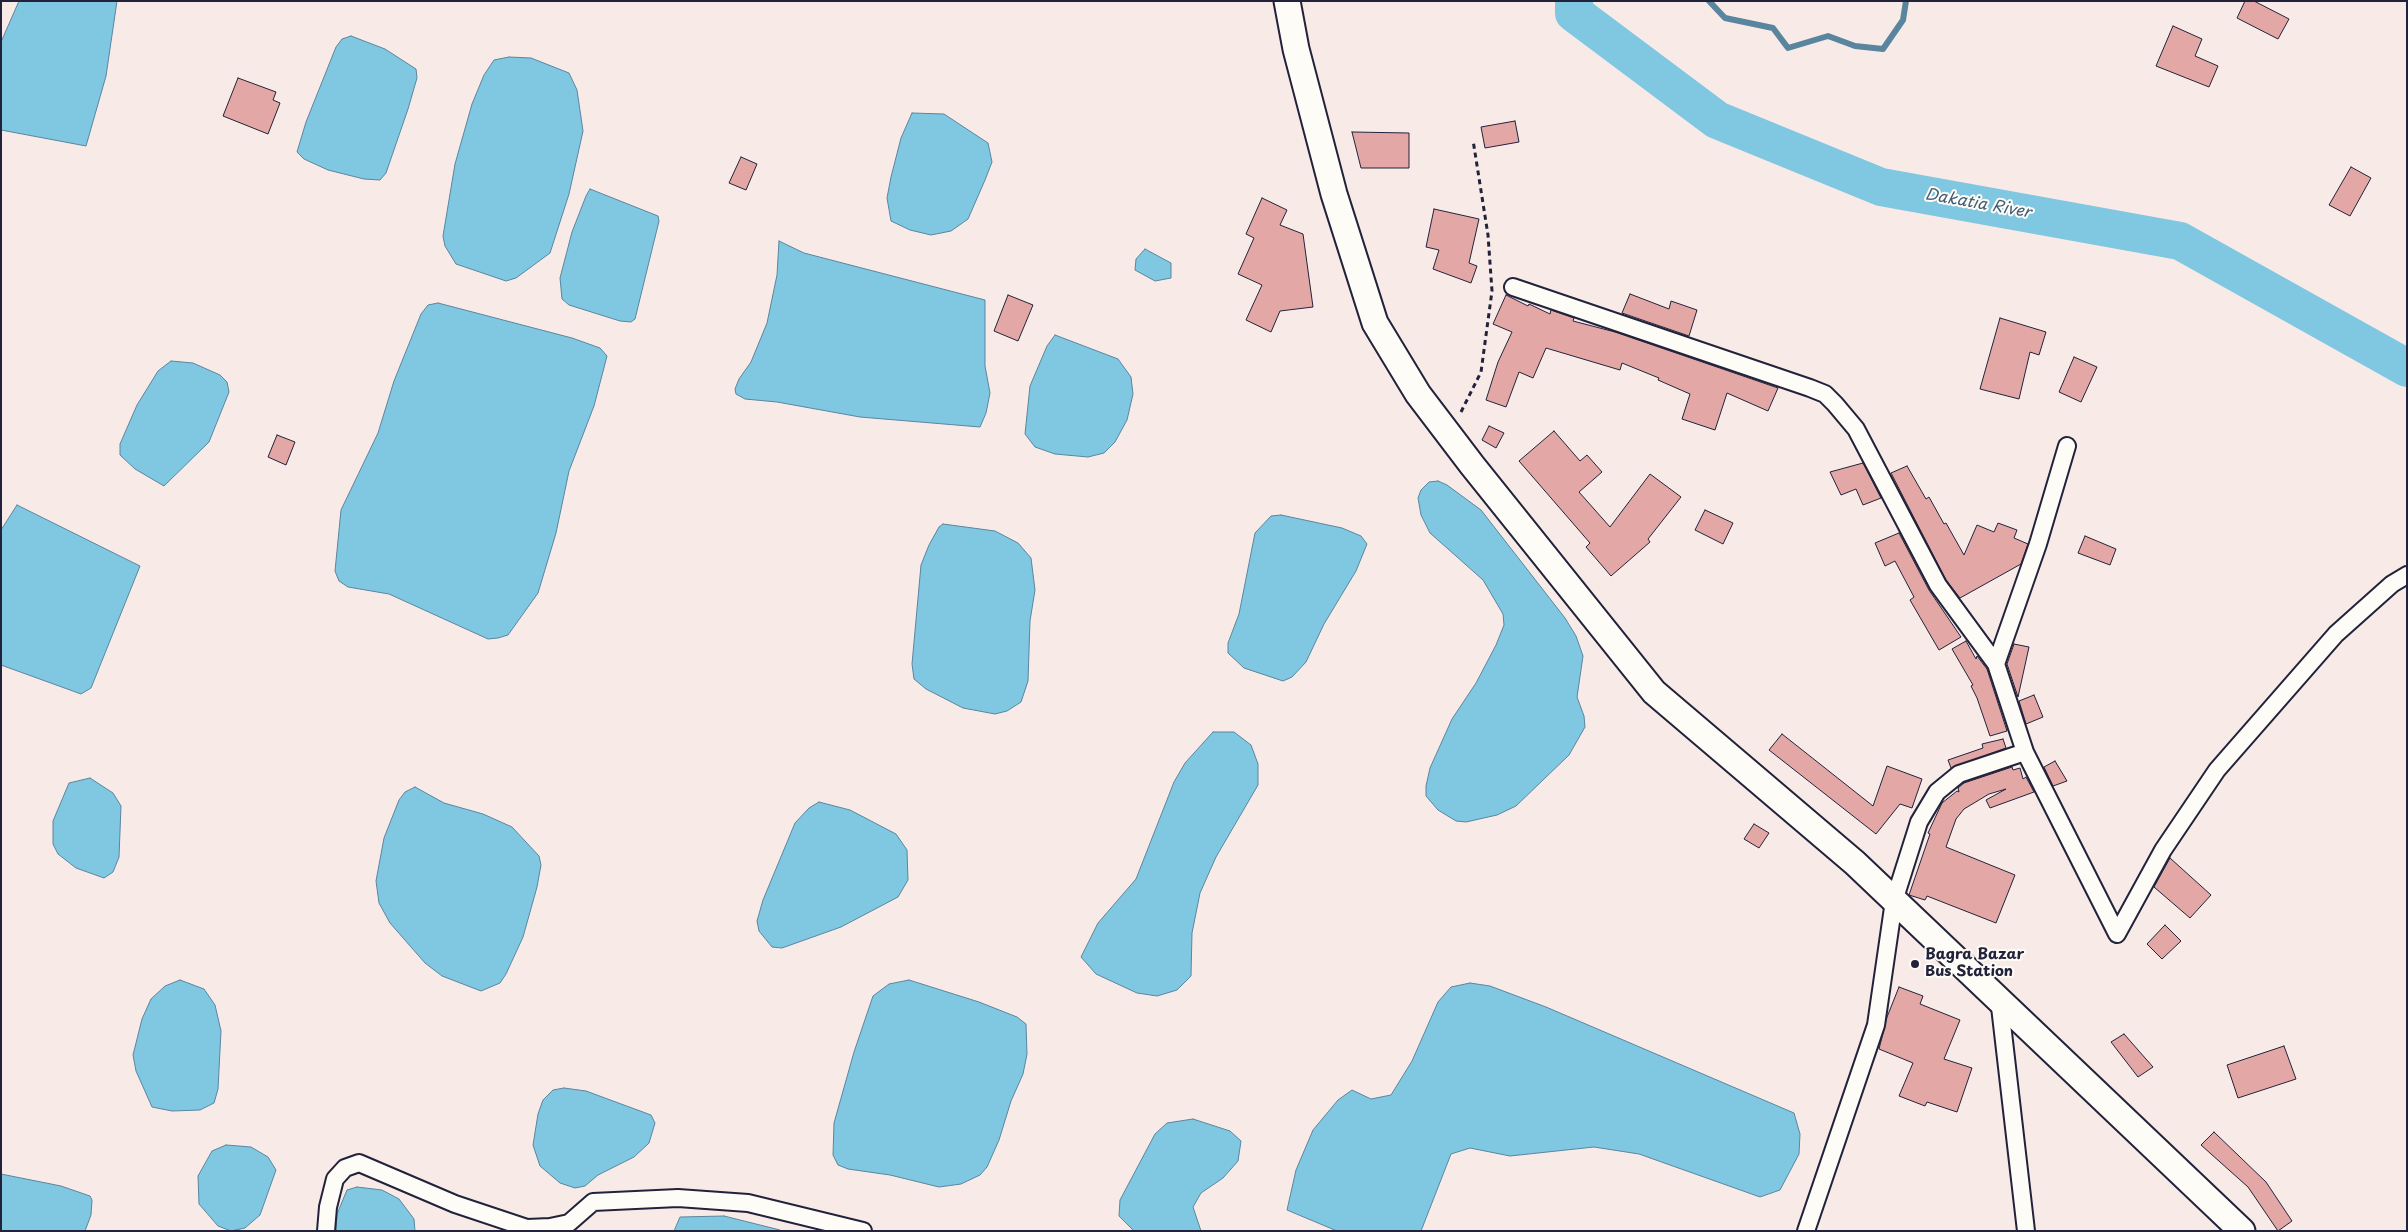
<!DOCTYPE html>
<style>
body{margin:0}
#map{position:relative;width:2408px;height:1232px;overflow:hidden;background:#f8ebe7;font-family:"Playpen Sans",sans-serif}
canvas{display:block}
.frame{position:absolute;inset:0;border:2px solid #22223b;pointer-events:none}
</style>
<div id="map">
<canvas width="2408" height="1232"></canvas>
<div class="frame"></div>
</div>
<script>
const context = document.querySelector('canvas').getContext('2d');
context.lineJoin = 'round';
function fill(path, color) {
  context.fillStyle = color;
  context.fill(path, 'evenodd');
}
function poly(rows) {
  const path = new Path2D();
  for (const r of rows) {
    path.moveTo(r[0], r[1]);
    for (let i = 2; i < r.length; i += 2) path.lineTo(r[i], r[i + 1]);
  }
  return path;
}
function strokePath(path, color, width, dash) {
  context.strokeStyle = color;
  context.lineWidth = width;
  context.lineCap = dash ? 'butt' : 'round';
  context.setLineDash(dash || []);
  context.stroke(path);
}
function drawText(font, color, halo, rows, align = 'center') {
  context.font = font + ' "Playpen Sans",sans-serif';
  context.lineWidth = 4;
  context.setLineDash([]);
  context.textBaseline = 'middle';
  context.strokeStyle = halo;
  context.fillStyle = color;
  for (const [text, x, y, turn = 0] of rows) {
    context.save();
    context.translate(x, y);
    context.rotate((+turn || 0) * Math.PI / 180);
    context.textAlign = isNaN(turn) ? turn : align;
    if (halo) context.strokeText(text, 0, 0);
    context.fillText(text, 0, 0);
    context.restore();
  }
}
const water = poly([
 [19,1,117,1,106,76,86,146,1,130,1,42,19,1],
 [351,36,385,49,416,69,417,78,408,109,386,173,380,180,364,179,328,170,304,159,297,152,306,122,336,47,342,39,351,36],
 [509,57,531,58,569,73,577,90,583,131,569,194,550,253,516,278,506,281,456,264,445,246,443,236,455,164,472,104,484,75,494,60,509,57],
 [912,113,944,114,988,143,992,162,985,180,968,219,951,231,931,235,910,230,891,221,887,198,891,177,901,138,912,113],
 [590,189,658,216,659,221,635,319,631,322,620,321,569,305,562,299,560,278,572,232,586,196,590,189],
 [779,241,804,253,985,300,985,366,990,393,986,413,980,427,860,417,777,402,745,399,736,394,735,389,739,379,751,362,767,323,777,275,779,241],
 [1145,249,1171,263,1171,278,1155,281,1135,270,1136,259,1145,249],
 [438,303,572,338,600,348,607,356,594,406,569,471,556,533,538,593,508,635,498,638,488,639,389,594,348,587,339,581,335,571,341,510,378,433,394,381,421,314,428,305,438,303],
 [1055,335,1118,359,1131,377,1133,394,1127,420,1115,442,1104,453,1088,457,1055,454,1035,447,1025,434,1030,386,1047,346,1055,335],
 [171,361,193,363,220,375,227,382,229,392,209,442,164,486,135,469,120,455,120,444,137,405,158,371,171,361],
 [1438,481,1447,485,1481,510,1565,618,1576,636,1583,656,1577,697,1584,716,1585,727,1569,755,1516,806,1497,815,1466,822,1456,821,1438,810,1426,796,1426,786,1430,768,1452,719,1476,683,1496,645,1504,625,1503,614,1483,580,1430,533,1421,515,1418,498,1421,490,1429,482,1438,481],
 [17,505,140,566,91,688,81,694,1,665,1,530,17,505],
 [1281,515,1342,528,1361,536,1367,544,1356,571,1324,624,1306,662,1292,677,1283,681,1244,668,1228,653,1228,643,1239,614,1255,533,1271,516,1281,515],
 [943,524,995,531,1018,543,1031,558,1035,590,1030,621,1028,681,1021,702,1007,711,995,714,963,708,926,689,914,679,912,664,921,565,929,545,939,527,943,524],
 [1213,732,1234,732,1251,745,1258,764,1258,785,1216,857,1200,893,1192,933,1191,976,1177,990,1157,996,1137,993,1096,974,1081,957,1098,923,1136,879,1174,782,1185,763,1213,732],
 [90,778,113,793,121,806,119,857,113,872,104,878,76,868,58,854,53,844,53,821,69,783,90,778],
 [415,787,444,803,483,814,512,827,539,856,541,865,537,887,523,937,506,974,500,983,481,991,442,976,425,963,390,923,379,903,376,881,384,838,399,800,405,792,415,787],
 [819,802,850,810,896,834,907,850,908,880,898,897,841,927,782,948,772,947,759,931,757,921,763,900,795,823,809,808,819,802],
 [180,980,204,989,215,1005,221,1031,218,1089,214,1103,200,1110,172,1111,152,1107,136,1071,133,1055,142,1019,151,999,165,986,180,980],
 [909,980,979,1002,1017,1017,1026,1024,1027,1054,1023,1074,1011,1101,999,1140,987,1167,980,1175,961,1184,939,1187,890,1175,848,1169,838,1165,833,1155,834,1123,854,1052,873,996,889,984,909,980],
 [1470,983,1490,986,1546,1007,1794,1113,1800,1134,1799,1154,1780,1190,1760,1197,1639,1154,1594,1147,1510,1156,1470,1148,1451,1154,1421,1231,1337,1231,1287,1210,1296,1170,1313,1130,1338,1100,1352,1090,1371,1099,1391,1095,1412,1061,1438,1002,1451,987,1470,983],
 [564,1088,586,1091,651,1115,655,1123,649,1143,634,1157,598,1175,585,1186,575,1188,560,1183,540,1166,533,1145,538,1114,543,1100,553,1090,564,1088],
 [1193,1119,1230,1131,1241,1141,1238,1161,1223,1178,1201,1193,1193,1207,1201,1231,1134,1231,1119,1216,1120,1200,1155,1134,1167,1123,1193,1119],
 [226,1145,251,1147,268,1157,276,1170,260,1215,245,1228,231,1231,218,1226,199,1204,198,1176,212,1151,226,1145],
 [1,1174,61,1186,90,1196,92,1200,91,1215,85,1231,1,1231,1,1174],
 [357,1187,382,1190,399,1199,414,1219,415,1231,336,1231,337,1214,347,1190,357,1187],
 [724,1216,780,1230,781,1231,674,1231,680,1217,724,1216]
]);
fill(water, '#80c7e1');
strokePath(water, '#5a859f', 1);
strokePath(poly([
 [1709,1,1725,18,1773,28,1788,48,1828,36,1855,46,1883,49,1903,20,1906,1]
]), '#5a859f', 6);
strokePath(poly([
 [1574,1,1574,13,1717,120,1881,187,2180,241,2407,368]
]), '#80c7e1', 38);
const building = poly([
 [2245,1,2254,1,2289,19,2278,39,2237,18,2245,1],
 [2173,26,2202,39,2195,56,2218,66,2209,87,2156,66,2173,26],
 [238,78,276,92,273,100,280,103,268,134,223,116,238,78],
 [1515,121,1519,142,1485,148,1481,127,1515,121],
 [1352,132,1409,133,1409,168,1361,168,1352,132],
 [741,157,757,164,746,190,729,183,741,157],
 [2351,167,2371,178,2350,216,2329,205,2351,167],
 [1262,198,1287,210,1280,225,1303,234,1313,307,1280,311,1271,332,1246,320,1262,285,1238,274,1254,238,1246,234,1262,198],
 [1434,209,1479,219,1469,263,1477,266,1471,283,1433,269,1439,250,1426,247,1434,209],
 [1630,294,1669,309,1671,301,1697,310,1689,336,1622,313,1630,294],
 [1008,295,1033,305,1018,341,994,331,1008,295],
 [1506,295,1528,306,1529,304,1550,314,1551,310,1574,318,1573,321,1615,332,1778,388,1768,411,1727,393,1715,430,1682,419,1690,394,1658,380,1659,378,1622,363,1620,370,1546,348,1533,378,1519,372,1506,407,1486,400,1498,362,1512,332,1493,324,1506,295],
 [2000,318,2046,332,2039,355,2030,352,2019,399,1980,389,2000,318],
 [2074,357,2097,367,2081,402,2059,392,2074,357],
 [1489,426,1504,433,1496,448,1482,440,1489,426],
 [1554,431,1580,461,1587,455,1602,472,1579,492,1610,527,1650,474,1681,497,1648,539,1650,542,1611,576,1586,547,1590,543,1519,461,1554,431],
 [277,435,295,442,286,465,268,457,277,435],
 [1863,463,1881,498,1863,505,1856,489,1841,495,1830,472,1863,463],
 [1907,466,1926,499,1929,497,1944,524,1946,523,1964,555,1977,525,1994,532,1998,523,2017,530,2014,538,2028,544,2021,564,1960,598,1946,580,1891,473,1907,466],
 [1705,510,1733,523,1723,544,1695,530,1705,510],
 [1899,533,1929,590,1961,637,1939,650,1910,600,1914,597,1895,561,1885,566,1875,543,1899,533],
 [2085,536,2116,549,2110,565,2078,553,2085,536],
 [1966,641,1976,659,1977,656,1987,669,2007,731,1990,736,1977,698,1971,686,1973,685,1952,649,1966,641],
 [2014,644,2029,647,2018,697,2007,664,2014,644],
 [2034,695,2043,717,2026,724,2019,701,2034,695],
 [1782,734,1873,806,1887,766,1922,779,1912,808,1900,804,1876,834,1769,750,1782,734],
 [2003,739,2006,748,1951,768,1948,760,1983,748,1982,744,2003,739],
 [2055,761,2067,781,2053,786,2044,767,2055,761],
 [2012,767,2013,770,2020,768,2023,779,2026,777,2034,792,1990,808,1986,800,2006,789,1989,794,1964,809,1956,819,1946,847,2015,875,1996,923,1927,896,1925,900,1909,895,1930,834,1928,833,1942,803,1957,791,1959,792,1958,788,1964,783,2012,767],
 [1754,824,1769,833,1759,848,1744,839,1754,824],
 [2170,858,2211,895,2190,918,2154,887,2170,858],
 [2165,925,2181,941,2162,959,2147,944,2165,925],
 [1899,987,1923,996,1920,1004,1960,1020,1944,1059,1972,1068,1957,1112,1927,1102,1925,1106,1899,1096,1913,1063,1879,1049,1887,1017,1899,987],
 [2124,1034,2153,1067,2138,1077,2111,1042,2124,1034],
 [2284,1046,2296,1079,2238,1098,2227,1065,2284,1046],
 [2214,1132,2266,1182,2292,1221,2278,1231,2248,1187,2201,1145,2214,1132]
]);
fill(building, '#e3a8a6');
strokePath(building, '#22223b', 1);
const minor = poly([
 [1513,287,1810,388,1825,394,1835,404,1856,429,1938,585,1996,664,2025,752,2117,934,2163,850,2217,770,2336,634,2392,584,2407,575],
 [1996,664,2038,544,2067,446],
 [1999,998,2026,1231],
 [326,1231,328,1207,335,1179,345,1168,359,1163,455,1204,527,1228,550,1227,569,1223,593,1202,678,1198,748,1203,863,1231],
 [1806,1231,1876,1025,1894,901,1919,822,1937,792,1959,774,2025,752]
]);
const primary = poly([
 [1287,1,1296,49,1334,194,1375,323,1418,394,1472,465,1654,692,1855,863,2242,1231]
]);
strokePath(minor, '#22223b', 20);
strokePath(primary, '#22223b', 29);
strokePath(poly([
 [1461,412,1481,372,1492,291,1488,235,1473,140]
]), '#22223b', 3, [5, 4]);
strokePath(minor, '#fdfcf7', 16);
strokePath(primary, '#fdfcf7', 25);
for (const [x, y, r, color] of [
 [1915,964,5,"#22223b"]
]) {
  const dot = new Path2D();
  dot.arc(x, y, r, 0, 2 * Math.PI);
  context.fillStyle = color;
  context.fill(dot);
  strokePath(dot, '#fdfcf7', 2);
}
drawText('bold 15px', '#22223b', '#fdfcf7', [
 ["Bagra Bazar",1925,955],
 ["Bus Station",1925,972]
], 'left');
drawText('italic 16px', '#435c75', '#fdfcf7', [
 ["Dakatia River",1978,204,10]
]);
</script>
